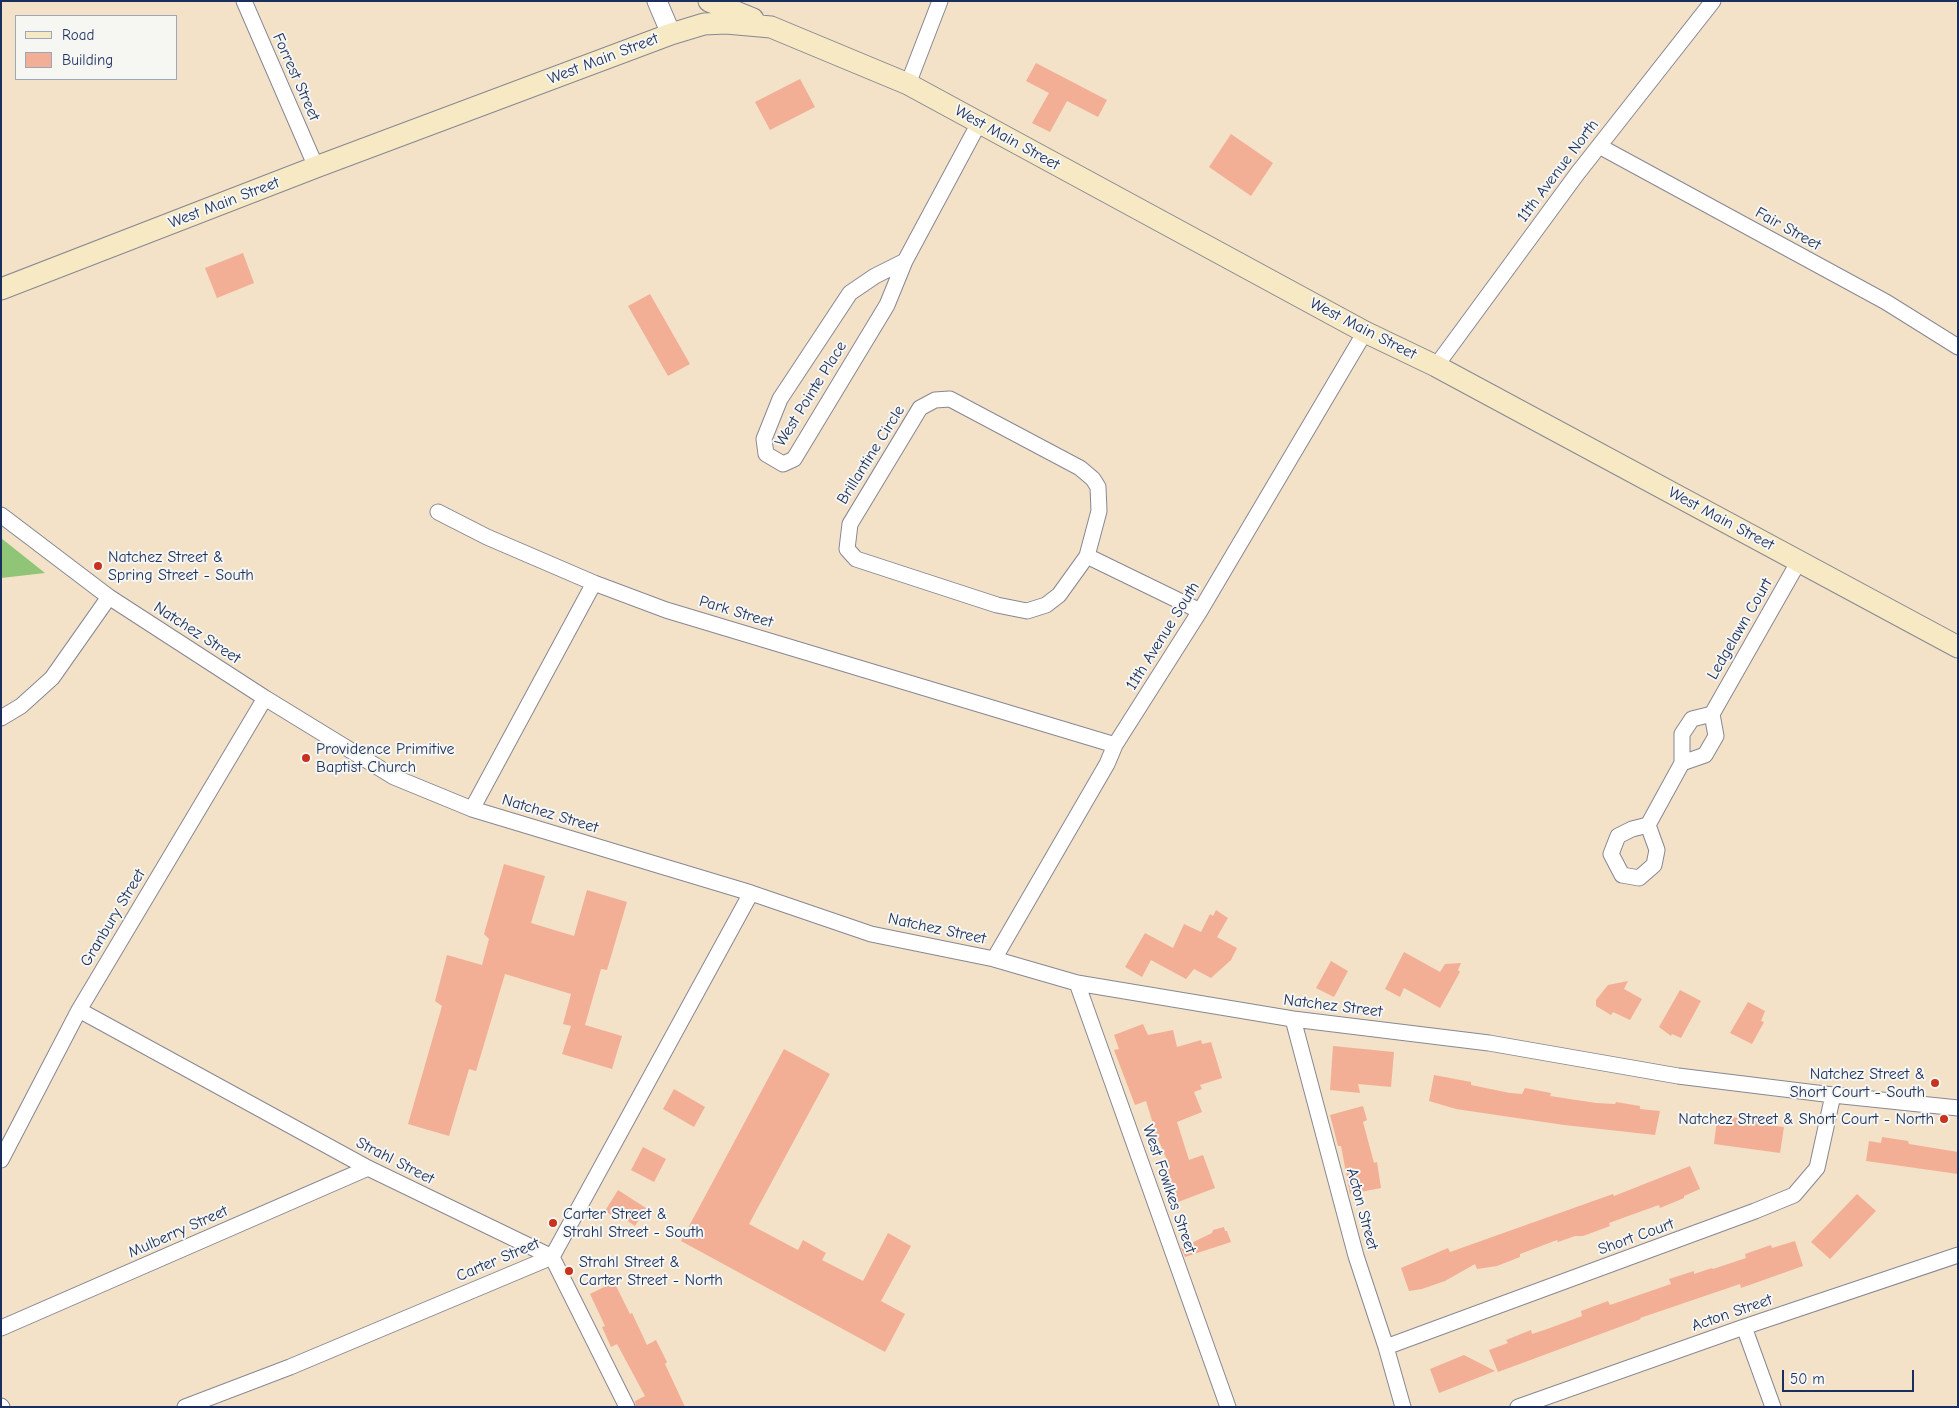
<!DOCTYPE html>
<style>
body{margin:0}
#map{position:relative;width:1959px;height:1408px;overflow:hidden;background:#f3e1c8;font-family:"Comic Neue",sans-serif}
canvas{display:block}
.frame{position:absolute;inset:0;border:2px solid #1b2f5e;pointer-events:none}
.legend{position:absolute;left:15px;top:15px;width:162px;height:65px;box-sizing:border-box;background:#f6f6f2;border:1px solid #9ea6b7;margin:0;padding:6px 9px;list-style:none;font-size:15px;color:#1b2f5e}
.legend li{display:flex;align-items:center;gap:10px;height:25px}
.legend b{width:25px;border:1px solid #9ea6b7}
.scale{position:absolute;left:1782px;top:1370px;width:132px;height:22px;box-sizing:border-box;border:2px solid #1b2f5e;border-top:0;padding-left:6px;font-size:15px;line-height:18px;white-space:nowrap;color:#1b2f5e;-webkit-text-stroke:4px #f6f6f2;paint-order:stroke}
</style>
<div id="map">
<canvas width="1959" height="1408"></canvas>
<div class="frame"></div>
<ul class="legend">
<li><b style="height:6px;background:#f6e9c3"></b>Road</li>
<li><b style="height:14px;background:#f3af95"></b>Building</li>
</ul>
<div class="scale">50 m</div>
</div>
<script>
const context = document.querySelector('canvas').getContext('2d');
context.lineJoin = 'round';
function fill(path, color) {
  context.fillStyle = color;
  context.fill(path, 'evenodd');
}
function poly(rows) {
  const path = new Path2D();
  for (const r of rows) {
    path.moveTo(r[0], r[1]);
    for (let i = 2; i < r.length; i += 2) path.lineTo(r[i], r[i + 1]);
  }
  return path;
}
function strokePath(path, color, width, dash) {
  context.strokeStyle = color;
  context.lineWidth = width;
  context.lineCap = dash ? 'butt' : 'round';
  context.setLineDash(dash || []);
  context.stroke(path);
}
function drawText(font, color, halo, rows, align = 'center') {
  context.font = font + ' "Comic Neue",sans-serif';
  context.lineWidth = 4;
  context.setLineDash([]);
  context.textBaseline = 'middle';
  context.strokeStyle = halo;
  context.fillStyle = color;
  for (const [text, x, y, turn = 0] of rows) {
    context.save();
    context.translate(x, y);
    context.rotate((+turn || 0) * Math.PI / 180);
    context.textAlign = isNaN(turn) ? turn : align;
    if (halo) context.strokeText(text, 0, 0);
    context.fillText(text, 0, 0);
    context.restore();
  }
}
fill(poly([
 [1,538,45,573,1,578]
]), '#90c577');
fill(poly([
 [1036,63,1107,100,1098,117,1067,101,1050,132,1032,123,1049,93,1026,81],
 [800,79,815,107,770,130,755,102],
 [1231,134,1273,163,1251,196,1209,167],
 [243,253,254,283,217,298,205,268],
 [650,294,690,364,668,376,628,306],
 [504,864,545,876,531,923,574,936,587,890,627,902,607,970,601,969,585,1025,622,1036,612,1069,562,1054,571,1026,563,1024,571,994,505,974,476,1071,469,1069,449,1136,408,1124,442,1006,435,1001,447,955,482,965,489,939,484,934],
 [1216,910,1228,918,1217,937,1237,948,1231,960,1211,978,1194,969,1186,979,1151,960,1142,977,1125,967,1145,933,1173,948,1184,924,1201,932,1210,914,1213,916],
 [1404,952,1440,972,1445,964,1461,963,1458,970,1460,972,1440,1008,1404,988,1400,997,1385,989],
 [1331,961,1348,971,1334,997,1316,988],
 [1628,981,1624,989,1642,999,1630,1020,1613,1012,1611,1015,1596,1006,1596,1000,1608,985],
 [1680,990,1701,1001,1681,1038,1672,1034,1671,1036,1659,1027],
 [1748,1002,1765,1011,1761,1021,1764,1022,1752,1044,1730,1033],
 [1143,1024,1148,1035,1173,1030,1177,1047,1201,1040,1202,1044,1211,1042,1222,1078,1200,1085,1202,1089,1194,1092,1202,1112,1177,1122,1189,1160,1203,1155,1215,1188,1178,1202,1166,1169,1170,1167,1158,1139,1154,1141,1150,1130,1154,1127,1146,1101,1135,1105,1114,1050,1119,1049,1114,1035],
 [1333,1046,1394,1052,1391,1087,1358,1084,1360,1093,1330,1090],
 [784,1049,830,1074,749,1224,798,1250,803,1240,826,1253,822,1260,863,1281,888,1233,911,1246,881,1301,905,1314,885,1352,681,1241],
 [1434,1075,1471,1082,1471,1085,1510,1093,1522,1094,1525,1088,1551,1093,1550,1096,1596,1103,1615,1104,1616,1102,1640,1106,1640,1109,1660,1111,1655,1135,1564,1125,1456,1109,1429,1101],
 [674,1089,705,1107,694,1127,663,1109],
 [1363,1106,1367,1120,1363,1122,1374,1163,1377,1162,1381,1188,1350,1194,1341,1146,1338,1146,1330,1115],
 [1732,1117,1760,1121,1760,1124,1784,1127,1780,1153,1714,1144,1717,1119,1730,1121],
 [1882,1137,1908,1141,1909,1144,1958,1152,1958,1174,1866,1161,1869,1141,1881,1143],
 [643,1147,666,1159,654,1182,631,1170],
 [1690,1166,1700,1189,1684,1196,1684,1198,1660,1208,1659,1205,1642,1211,1609,1223,1610,1226,1583,1236,1575,1236,1558,1242,1557,1240,1520,1254,1520,1257,1497,1266,1477,1269,1475,1264,1445,1281,1422,1289,1409,1291,1401,1268,1448,1248,1450,1252,1613,1194,1614,1196],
 [618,1190,646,1208,635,1226,623,1218,621,1221,605,1211],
 [1857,1194,1876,1211,1830,1259,1811,1242],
 [1224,1227,1225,1231,1227,1231,1231,1242,1185,1257,1181,1248,1212,1233,1213,1230],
 [1795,1241,1803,1266,1741,1288,1740,1284,1640,1318,1641,1319,1498,1372,1489,1350,1508,1343,1506,1340,1531,1330,1532,1334,1550,1328,1582,1316,1581,1311,1608,1301,1610,1305,1671,1284,1669,1279,1694,1271,1694,1274,1712,1268,1713,1269,1746,1258,1745,1254,1771,1245,1772,1248],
 [614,1282,630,1314,632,1313,647,1345,656,1340,667,1362,665,1364,685,1407,636,1407,635,1401,645,1396,617,1344,611,1347,602,1327,605,1326,590,1294],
 [1464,1355,1495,1371,1439,1393,1430,1369]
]), '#f3af95');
const minor = poly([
 [244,1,316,167],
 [908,84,940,1],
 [1599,146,1886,302,1958,347],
 [905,261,875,276,850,293,780,399,764,439,766,454,783,464,794,459,887,305,905,261,979,123],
 [1436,366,1577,174,1713,1],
 [438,512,487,537,594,583,666,610,1115,745],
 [1,515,109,597,265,698,394,777,472,809,751,893,871,934,994,959,1077,983,1293,1019,1489,1043,1678,1076,1833,1095,1958,1108],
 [1087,556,1099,511,1098,487,1093,479,1080,468,950,399,935,400,920,408,850,524,847,549,856,559,997,605,1027,611,1046,605,1059,595,1087,556,1200,611],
 [1,718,21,706,52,678,109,597],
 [1682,763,1705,755,1716,736,1712,714],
 [472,809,594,583],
 [1648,825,1657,850,1654,865,1639,878,1622,875,1611,854,1618,836,1632,829,1648,825,1682,763,1682,734,1692,719,1712,714,1799,561],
 [994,959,1107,764,1115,745,1200,611,1365,332],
 [1077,983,1228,1407],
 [79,1010,368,1168,552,1257,627,1407],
 [1293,1019,1356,1256,1386,1347,1403,1407],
 [1,1160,79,1010,265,698],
 [1744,1327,1773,1407],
 [1,1328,368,1168],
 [1386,1347,1755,1211,1794,1195,1817,1168,1833,1095],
 [1,1406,2,1407],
 [185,1407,290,1367,552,1257,751,893],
 [1518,1407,1744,1327,1958,1255]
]);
const tertiary = poly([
 [657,1,671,34]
]);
const secondary = poly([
 [709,1,753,19],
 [1,289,316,167,671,34,704,24,726,23,771,27,908,84,1365,332,1436,366,1958,647]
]);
strokePath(minor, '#878893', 17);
strokePath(tertiary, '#878893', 21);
strokePath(secondary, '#878893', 23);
strokePath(minor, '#fff', 15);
strokePath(tertiary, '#fff', 19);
strokePath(secondary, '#f6e9c3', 21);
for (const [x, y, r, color] of [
 [98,566,5,"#c8321e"],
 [306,758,5,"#c8321e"],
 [1935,1083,5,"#c8321e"],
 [1944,1119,5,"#c8321e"],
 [553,1223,5,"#c8321e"],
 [569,1271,5,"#c8321e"]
]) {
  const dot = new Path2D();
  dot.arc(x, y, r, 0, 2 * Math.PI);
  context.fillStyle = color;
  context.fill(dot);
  strokePath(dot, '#f6f6f2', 2);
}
drawText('16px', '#1b2f5e', '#f6f6f2', [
 ["West Main Street",603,59,-21],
 ["Forrest Street",296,77,66],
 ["West Main Street",1007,138,29],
 ["11th Avenue North",1558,171,-53],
 ["West Main Street",224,203,-21],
 ["Fair Street",1788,229,29],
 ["West Main Street",1363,329,27],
 ["West Pointe Place",811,394,-58],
 ["Brillantine Circle",871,455,-58],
 ["West Main Street",1721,519,28],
 ["Park Street",736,612,17],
 ["Ledgelawn Court",1740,629,-60],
 ["Natchez Street",197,633,33],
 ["11th Avenue South",1163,636,-58],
 ["Natchez Street",550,814,17],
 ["Granbury Street",113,918,-59],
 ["Natchez Street",937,929,12],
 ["Natchez Street",1333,1006,7],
 ["Strahl Street",395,1161,27],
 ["West Fowlkes Street",1169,1189,71],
 ["Acton Street",1362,1209,75],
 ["Mulberry Street",178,1232,-24],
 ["Short Court",1636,1237,-20],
 ["Carter Street",498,1260,-23],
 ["Acton Street",1732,1313,-19]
]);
drawText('16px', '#1b2f5e', '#f6f6f2', [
 ["Natchez Street &",108,557],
 ["Spring Street - South",108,575],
 ["Providence Primitive",316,749],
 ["Baptist Church",316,767],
 ["Natchez Street &",1925,1074,"right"],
 ["Short Court - South",1925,1092,"right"],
 ["Natchez Street & Short Court - North",1934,1119,"right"],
 ["Carter Street &",563,1214],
 ["Strahl Street - South",563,1232],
 ["Strahl Street &",579,1262],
 ["Carter Street - North",579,1280]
], 'left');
</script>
